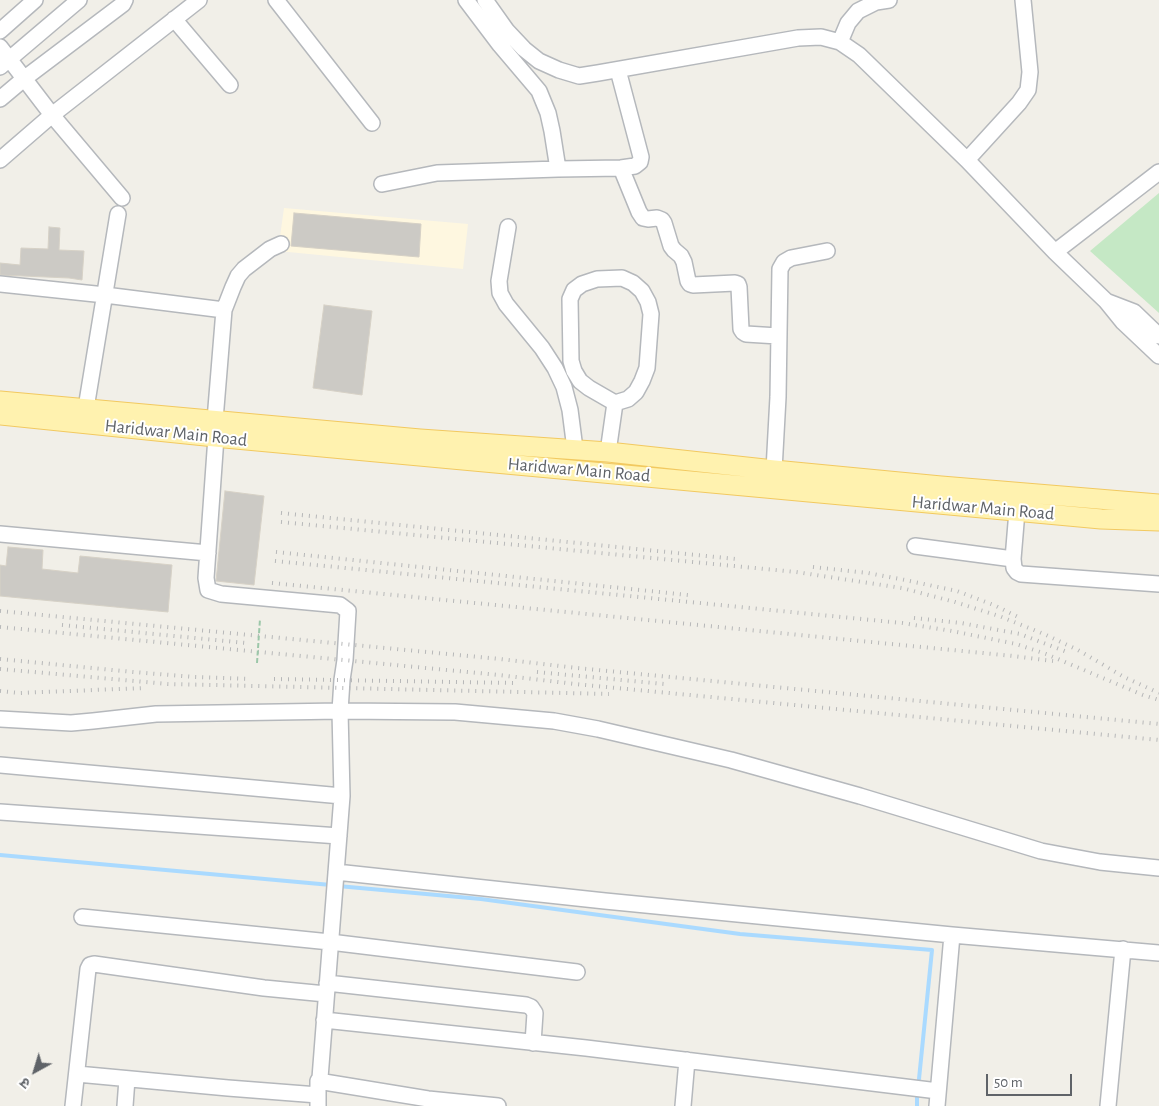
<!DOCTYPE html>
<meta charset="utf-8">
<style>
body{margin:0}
#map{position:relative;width:1159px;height:1106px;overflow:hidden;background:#f1efe8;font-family:"Alegreya Sans","Noto Sans Devanagari",sans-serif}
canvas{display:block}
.north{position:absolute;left:10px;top:1046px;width:50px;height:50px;-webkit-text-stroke:4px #fff;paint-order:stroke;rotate:219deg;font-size:14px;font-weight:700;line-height:20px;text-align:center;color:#5f6368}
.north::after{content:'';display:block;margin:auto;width:18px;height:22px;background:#5f6368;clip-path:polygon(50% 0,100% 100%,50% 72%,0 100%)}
.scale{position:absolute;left:986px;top:1074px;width:86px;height:22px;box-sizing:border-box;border:2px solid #5f6368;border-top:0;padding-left:6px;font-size:15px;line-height:18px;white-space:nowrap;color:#5f6368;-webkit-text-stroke:4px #fff;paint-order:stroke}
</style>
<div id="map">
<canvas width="1159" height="1106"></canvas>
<div class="north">उ</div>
<div class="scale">50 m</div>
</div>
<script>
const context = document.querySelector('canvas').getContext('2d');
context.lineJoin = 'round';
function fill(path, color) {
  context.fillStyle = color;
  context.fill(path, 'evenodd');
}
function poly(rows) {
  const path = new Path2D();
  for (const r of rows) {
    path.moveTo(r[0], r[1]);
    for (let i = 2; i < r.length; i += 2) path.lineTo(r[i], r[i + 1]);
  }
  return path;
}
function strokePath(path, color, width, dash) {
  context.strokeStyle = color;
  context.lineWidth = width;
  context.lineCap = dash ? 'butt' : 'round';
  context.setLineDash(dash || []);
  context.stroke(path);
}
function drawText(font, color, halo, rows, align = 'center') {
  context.font = font + ' "Alegreya Sans",sans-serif';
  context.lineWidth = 4;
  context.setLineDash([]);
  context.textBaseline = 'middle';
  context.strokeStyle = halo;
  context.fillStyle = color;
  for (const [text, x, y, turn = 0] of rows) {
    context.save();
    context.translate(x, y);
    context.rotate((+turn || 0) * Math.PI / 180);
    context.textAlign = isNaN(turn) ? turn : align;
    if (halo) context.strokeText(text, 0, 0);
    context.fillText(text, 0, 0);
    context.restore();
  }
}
fill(poly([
 [284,208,468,224,463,269,278,251]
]), '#fef7e0');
fill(poly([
 [1159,193,1159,313,1090,251]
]), '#c5e8c5');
strokePath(poly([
 [0,855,331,885],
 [338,886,481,899,740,934,932,950,919,1079],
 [917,1106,917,1094]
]), '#aadaff', 4);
const building = poly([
 [294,213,421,224,419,257,291,246,294,213],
 [49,227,60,228,59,250,84,251,82,280,69,278,0,275,0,263,20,265,21,248,48,249,49,227],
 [324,305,372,311,362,395,313,388,324,305],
 [225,491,264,496,254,585,216,581,225,491],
 [8,547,43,550,42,569,78,573,80,556,172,565,168,612,0,596,0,565,6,566,8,547]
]);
fill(building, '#cccac5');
strokePath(building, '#d6d1c6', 1);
const minor = poly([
 [276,0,372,123],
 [466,0,500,45,539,91,548,113,552,131,558,169],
 [485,0,507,31,524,49,539,61,559,70,579,76,598,73,798,38,821,37,840,42,859,55,967,160,1055,252,1106,301,1123,322,1159,356],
 [174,19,230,85],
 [0,31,35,0],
 [840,42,848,23,858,11,876,2,889,0],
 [0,47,52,115,122,198],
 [0,67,79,0],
 [0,99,25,78,123,4,125,0],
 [0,160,52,115,199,0],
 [967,160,1019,103,1028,90,1030,72,1023,0],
 [621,168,639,212,643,218,648,219,657,218,662,220,664,223,671,246,674,250,681,256,684,262,688,281,690,284,693,285,735,283,738,284,739,287,741,329,743,332,746,334,778,336],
 [382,184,437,173,558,169,621,168,635,166,640,162,641,157,618,70],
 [508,227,499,281,500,293,506,304,542,348,555,368,564,387,570,410,575,449],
 [1055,252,1159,172],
 [0,284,105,295,224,310],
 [1108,302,1134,312,1159,336],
 [84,420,118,214],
 [215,420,224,310,233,287,238,276,244,269,270,249,281,244],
 [216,437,206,578,208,590,221,594,340,605,348,611,345,660,342,680,340,711,342,796,320,1078,318,1081,318,1106],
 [608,452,615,403,628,399,636,392,642,381,647,368,651,314,648,302,642,291,633,283,622,278,597,279,582,284,574,290,570,299,571,361,574,371,580,381,589,388,615,403],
 [774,470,778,397,780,269,784,262,791,258,827,251],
 [1017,511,1013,559,1014,568,1017,572,1021,574,1159,584],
 [0,534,208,553],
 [915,546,1013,559],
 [0,719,71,723,93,721,156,714,340,711,455,712,554,721,598,729,731,760,860,796,1041,851,1100,862,1159,868],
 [0,765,342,796],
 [0,812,339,836],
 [336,872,605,901,952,935,1159,953],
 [82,917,330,942,577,972],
 [327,983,526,1005,531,1007,535,1013,533,1043],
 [324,1020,586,1048,938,1091],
 [77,1074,228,1088,318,1095],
 [318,1081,428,1099,498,1106],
 [73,1106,88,969,90,965,94,964,264,988,326,994],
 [125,1106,127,1079],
 [683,1106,687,1060],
 [937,1106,952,935],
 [1108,1106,1123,949]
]);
const major = poly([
 [0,401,420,439,608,452,774,470,941,486,1159,504],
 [0,415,225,438,1101,519,1159,521]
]);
strokePath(minor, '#b5b8bc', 18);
strokePath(major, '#f2c960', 21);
strokePath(minor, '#fff', 15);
strokePath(major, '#fff2af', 19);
strokePath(poly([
 [281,513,736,559],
 [281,522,796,572,902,588,955,602,999,616,1044,634,1078,650,1124,677,1159,693],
 [276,552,688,595],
 [275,561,902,623,952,631,1016,644,1046,654,1143,695,1159,700],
 [813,567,868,573,905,580,957,591,996,606,1018,617],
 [272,583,1013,656,1053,661],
 [0,611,500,659,577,668,1159,724],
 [914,618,961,623,1020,634,1067,652],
 [62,625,246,643],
 [0,627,499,675,575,684,1159,740],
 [0,659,133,672,195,677,249,679],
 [0,669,168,684,609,694],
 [537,672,664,684],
 [274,679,514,683],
 [0,691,19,693,145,688]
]), '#b6b7b8', 4, [1, 6]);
strokePath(poly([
 [257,663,260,619]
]), '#9cc7a9', 2, [5, 2.5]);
drawText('18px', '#5f6368', '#fff', [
 ["Haridwar Main Road",176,433,6],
 ["Haridwar Main Road",579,470,5],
 ["Haridwar Main Road",983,508,5]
]);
</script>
